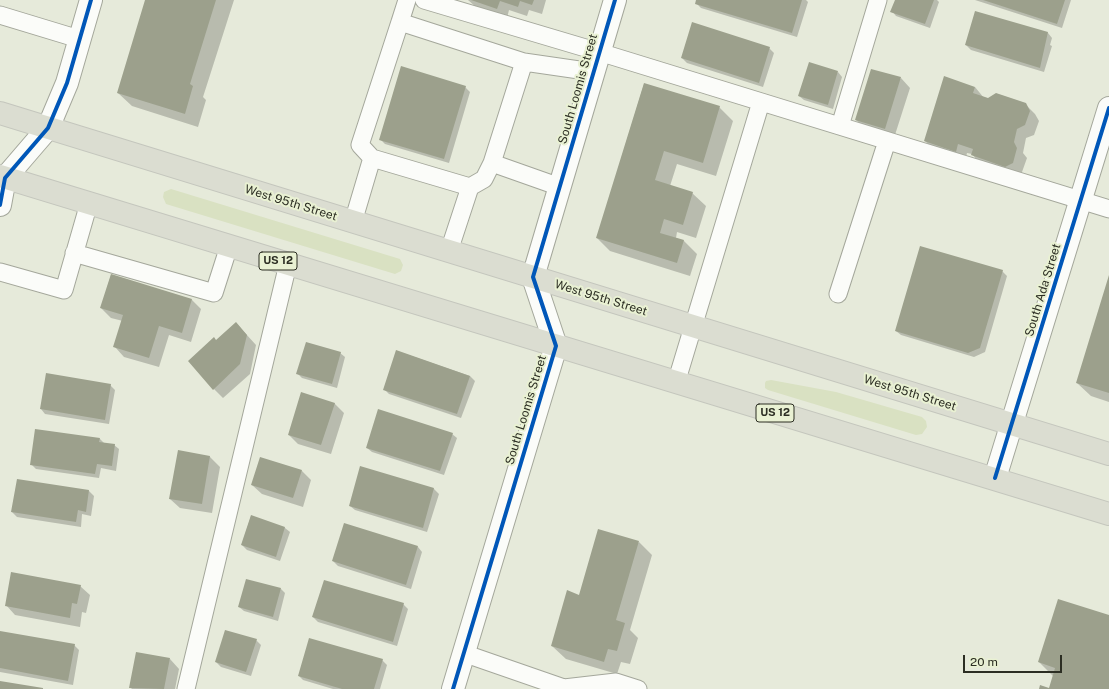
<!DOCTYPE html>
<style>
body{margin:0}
#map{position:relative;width:1109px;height:689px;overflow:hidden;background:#e6eada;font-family:"Public Sans",sans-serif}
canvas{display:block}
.scale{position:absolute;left:963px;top:655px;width:99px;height:18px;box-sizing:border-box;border:2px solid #2c2e23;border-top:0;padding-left:5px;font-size:12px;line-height:14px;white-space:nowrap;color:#2c2e23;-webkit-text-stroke:3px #e9f1d3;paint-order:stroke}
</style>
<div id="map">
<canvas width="1109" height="689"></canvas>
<div class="scale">20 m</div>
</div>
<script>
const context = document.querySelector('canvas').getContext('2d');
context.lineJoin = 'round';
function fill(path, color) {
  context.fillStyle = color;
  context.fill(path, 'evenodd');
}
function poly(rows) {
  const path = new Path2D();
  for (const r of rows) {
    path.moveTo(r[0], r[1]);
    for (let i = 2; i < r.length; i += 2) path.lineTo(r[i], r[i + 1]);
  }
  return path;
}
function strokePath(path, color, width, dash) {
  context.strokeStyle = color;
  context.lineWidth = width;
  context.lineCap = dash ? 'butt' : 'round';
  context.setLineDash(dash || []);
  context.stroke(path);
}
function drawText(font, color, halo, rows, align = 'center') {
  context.font = font + ' "Public Sans",sans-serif';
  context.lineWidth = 4;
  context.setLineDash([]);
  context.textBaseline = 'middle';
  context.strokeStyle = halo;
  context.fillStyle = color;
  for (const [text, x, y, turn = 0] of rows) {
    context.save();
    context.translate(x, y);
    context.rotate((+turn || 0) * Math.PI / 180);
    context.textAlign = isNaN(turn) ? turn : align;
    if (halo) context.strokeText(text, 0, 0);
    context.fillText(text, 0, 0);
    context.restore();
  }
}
fill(poly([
 [171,189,400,259,403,265,401,271,395,274,166,204,163,197,164,192],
 [771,380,836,392,922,417,926,421,927,427,922,434,916,435,768,390,765,388,765,383,766,381]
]), '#d9e1c2');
fill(poly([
 [146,0,234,0,203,97,206,100,198,127,132,106,118,93],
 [468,0,546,0,542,14,529,10,527,16,509,10,507,18,476,7],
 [697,0,806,0,808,2,797,37,701,8,696,3],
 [896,0,937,0,939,2,930,28,896,16,892,11],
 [975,0,1071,0,1062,28],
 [1048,33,1052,38,1050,45,1052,46,1044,72,971,50,966,45],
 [769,48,774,53,763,87,687,63,682,58],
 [838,72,842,77,833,109,804,100,799,96],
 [901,78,910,88,894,138,866,130,856,120],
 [644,84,719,107,733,121,716,176,677,164,670,186,692,193,706,206,696,238,677,232,676,238,684,241,697,254,690,276,610,251,597,238],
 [465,87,470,92,449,163,385,144,380,139],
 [975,87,984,98,1025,104,1035,114,1039,121,1034,135,1026,138,1023,153,1027,158,1022,172,1015,176,981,165,972,154,967,153,965,161,934,150,925,141],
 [1002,271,1007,276,985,352,974,357,901,335,896,331],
 [111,275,192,300,201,309,191,342,169,335,159,367,124,357,115,347,123,321,111,318,101,308],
 [1109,278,1109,402,1091,396,1077,383],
 [236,323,256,345,250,374,223,398,214,389,216,341],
 [397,351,470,376,475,381,461,418,389,394,384,389],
 [340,353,345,357,337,388,302,378,297,373],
 [110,385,115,390,109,424,45,414,41,409],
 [334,403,344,413,331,454,298,444,289,435],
 [36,430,100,439,104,443,114,445,119,449,116,471,101,468,99,478,36,469,31,464],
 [452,434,457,438,444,475,372,452,367,448],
 [179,452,210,457,220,467,212,513,180,508,170,499],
 [361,468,434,489,439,494,427,532,355,510,350,506],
 [302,471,311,480,303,507,262,494,252,485],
 [18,480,89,491,94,496,91,516,82,514,81,527,17,517,12,512],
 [251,516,285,528,290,532,280,561,247,550,242,545],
 [639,542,652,555,630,630,638,638,630,664,621,662,617,674,566,659,552,646,580,596],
 [418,547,422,552,411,589,338,566,333,561],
 [80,586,90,595,86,613,82,612,80,627,15,615,6,605],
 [281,589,285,593,278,621,244,611,239,607],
 [403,604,408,609,397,646,318,622,313,617],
 [1109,616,1109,689,1050,689,1054,677,1039,662],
 [0,632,74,645,79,650,73,685,0,672],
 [256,640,261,645,251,676,221,667,216,662],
 [170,659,179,669,175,689,132,689,130,687],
 [382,660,387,665,380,689,333,689,303,680,299,676]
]), '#0003');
fill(poly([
 [145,0,216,0,190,84,193,86,185,114,117,93],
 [471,0,534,0,532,5,520,1,518,7,500,1,497,9],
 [696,0,802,0,792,33,695,4],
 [895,0,934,0,925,24,890,12],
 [983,0,1065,0,1057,24],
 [975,11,1048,32,1040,68,965,45],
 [692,22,770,47,759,83,681,58],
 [809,62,838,71,828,105,798,96],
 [401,66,466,86,444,159,379,140],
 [871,69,901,77,885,129,855,120],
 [944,76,975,87,973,93,988,98,996,93,1026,103,1030,111,1025,125,1017,129,1014,142,1017,148,1013,163,1005,167,971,155,973,149,958,144,956,152,924,141],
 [644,83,720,106,703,163,664,151,655,180,693,192,683,225,664,219,660,233,684,240,677,263,596,238],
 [920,246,1003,270,980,348,968,353,895,331],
 [111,274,192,299,182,333,159,326,149,358,113,347,123,315,100,308],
 [1109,275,1109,393,1076,383],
 [236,322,247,335,240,364,213,390,188,361,214,337,216,340],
 [306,342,341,352,332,384,296,374],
 [396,350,470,376,457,414,383,390],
 [46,373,111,384,105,420,40,409],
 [301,392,335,403,321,445,288,435],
 [378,409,453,433,440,471,366,448],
 [35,429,100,438,99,442,115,444,112,466,97,464,95,474,30,465],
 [178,450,210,456,202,504,169,499],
 [260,457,302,470,293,498,251,485],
 [360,466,434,488,423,528,349,506],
 [17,479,89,490,86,512,78,510,76,522,11,512],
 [251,515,285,527,276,557,241,545],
 [344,523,418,546,406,585,332,561],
 [598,529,639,541,616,620,625,623,617,651,608,649,604,662,551,646,567,590,579,595],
 [11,572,81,585,77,604,72,603,70,618,5,606],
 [246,579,281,588,273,617,238,607],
 [324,580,404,603,393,642,312,617],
 [1058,599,1109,615,1109,689,1039,689,1040,685,1049,688,1055,668,1038,662],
 [225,630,257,639,246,672,215,662],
 [0,631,75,644,68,681,0,668],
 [309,638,383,659,374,689,342,689,298,676],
 [136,652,170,658,164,689,129,688],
 [0,681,43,688,43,689,0,689]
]), '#9ca08c');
const service = poly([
 [424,0,599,52,1109,209],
 [0,15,79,39],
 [400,22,407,0],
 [524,62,593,72],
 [840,126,878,0],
 [492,163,560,187],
 [353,222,372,158],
 [449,251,470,187,484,179,492,163,524,62,400,22,360,145,372,158,470,187],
 [74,253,214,293,229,246],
 [0,272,64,290,89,203],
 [838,294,887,141],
 [676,383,761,102],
 [463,653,564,688,616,682,638,689],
 [186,689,288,264]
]);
const minor = poly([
 [0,205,5,178,48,128,67,83,91,0],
 [995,478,1109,108],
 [453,689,556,346,533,277,615,0]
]);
const primary = poly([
 [0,113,1109,454],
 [0,176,1109,514]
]);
strokePath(service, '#a4a79b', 19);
strokePath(minor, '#a4a79b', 24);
strokePath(primary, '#c4c6bd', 24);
strokePath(service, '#fbfcf9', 17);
strokePath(minor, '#fbfcf9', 22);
strokePath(primary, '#dbddd1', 22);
strokePath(poly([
 [0,205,5,178,48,128,67,83,91,0],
 [995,478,1109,108],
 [453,689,556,346,533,277,615,0]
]), '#0057b8', 4);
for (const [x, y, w] of [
 [278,261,38],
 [775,413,38]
]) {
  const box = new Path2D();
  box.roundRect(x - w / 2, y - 9, w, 18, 3);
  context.fillStyle = '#e9f1d3';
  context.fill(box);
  strokePath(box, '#2c2e23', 1);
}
drawText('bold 11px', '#2c2e23', null, [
 ["US 12",278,261],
 ["US 12",775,413]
]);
drawText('12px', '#2c2e23', '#e9f1d3', [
 ["South Loomis Street",578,89,-74],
 ["West 95th Street",291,203,17],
 ["South Ada Street",1043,290,-73],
 ["West 95th Street",601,298,17],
 ["West 95th Street",910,393,17],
 ["South Loomis Street",526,410,-73]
]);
</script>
